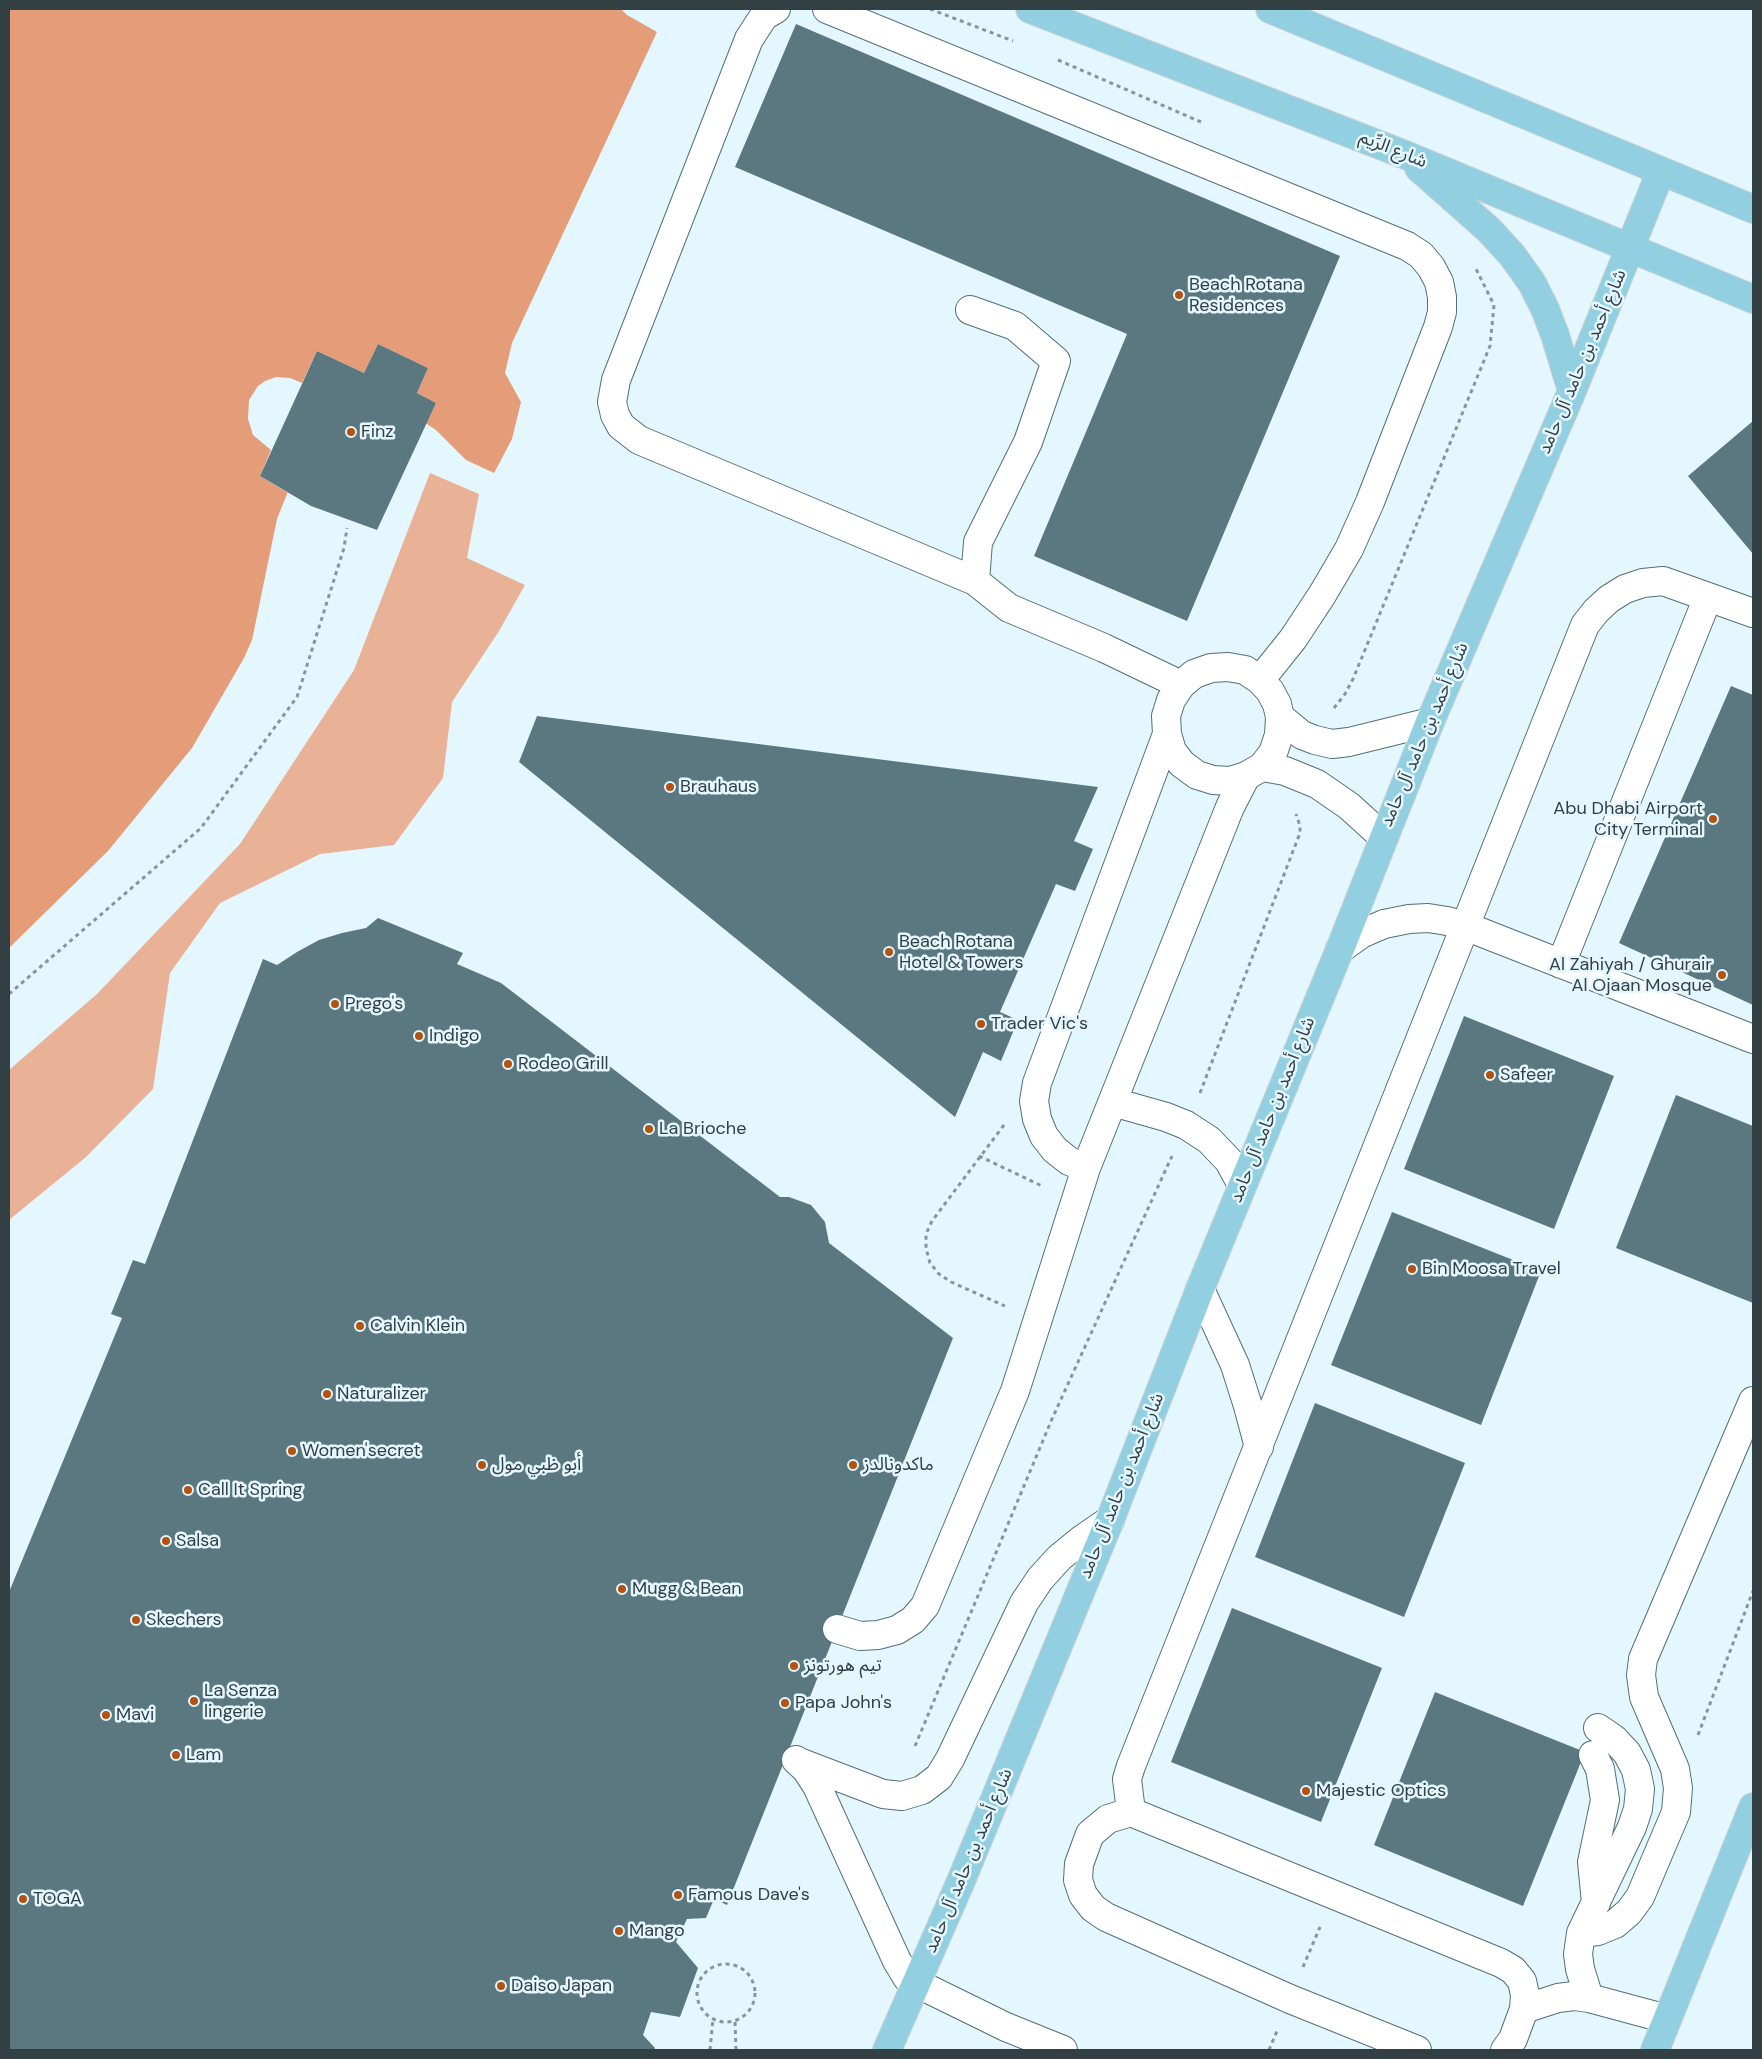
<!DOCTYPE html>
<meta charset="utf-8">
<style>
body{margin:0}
#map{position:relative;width:1762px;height:2059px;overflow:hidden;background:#e4f7fe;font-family:"DM Sans",sans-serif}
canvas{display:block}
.frame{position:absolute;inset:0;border:10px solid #323f43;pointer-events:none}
</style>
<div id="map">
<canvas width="1762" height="2059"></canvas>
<div class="frame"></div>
</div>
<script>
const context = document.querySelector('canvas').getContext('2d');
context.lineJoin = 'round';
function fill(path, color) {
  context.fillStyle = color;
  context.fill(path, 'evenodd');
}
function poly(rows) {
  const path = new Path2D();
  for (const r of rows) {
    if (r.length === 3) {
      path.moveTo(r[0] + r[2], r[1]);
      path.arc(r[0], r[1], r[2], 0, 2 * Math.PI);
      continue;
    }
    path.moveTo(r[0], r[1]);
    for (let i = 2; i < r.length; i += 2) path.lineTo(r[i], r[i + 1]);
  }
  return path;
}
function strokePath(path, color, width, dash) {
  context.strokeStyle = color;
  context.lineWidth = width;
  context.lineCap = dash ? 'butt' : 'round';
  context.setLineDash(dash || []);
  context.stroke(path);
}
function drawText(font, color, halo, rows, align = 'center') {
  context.font = font + ' "DM Sans","Noto Sans Arabic",sans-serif';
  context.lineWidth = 5;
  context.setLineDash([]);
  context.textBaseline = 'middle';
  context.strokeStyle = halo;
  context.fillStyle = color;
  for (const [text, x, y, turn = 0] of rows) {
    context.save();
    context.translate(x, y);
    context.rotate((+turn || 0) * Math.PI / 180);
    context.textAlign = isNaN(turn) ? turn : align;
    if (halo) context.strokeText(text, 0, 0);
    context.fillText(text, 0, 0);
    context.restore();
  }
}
fill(poly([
 [430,473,479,494,467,558,525,585,499,631,452,702,443,778,394,845,320,854,220,903,170,973,153,1089,86,1157,9,1220,9,1070,97,994,240,844,354,670]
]), '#e9b196');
fill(poly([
 [9,9,621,9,627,15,657,32,512,343,505,373,521,402,512,439,494,473,466,460,436,430,404,409,301,459,277,519,252,640,244,658,192,748,108,851,9,948]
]), '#e59d79');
fill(poly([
 [378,344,428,368,417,393,436,403,428,419,290,494,260,476,271,450,253,435,248,419,249,400,258,386,265,381,276,377,290,378,302,383,317,351,364,373]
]), '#e4f7fe');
fill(poly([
 [796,24,1340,256,1187,621,1034,556,1127,334,735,167],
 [378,344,428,368,417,393,436,403,377,530,311,506,260,476,317,351,364,373],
 [1753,421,1753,554,1688,476],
 [1731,686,1753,695,1753,1005,1619,943],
 [537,716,1098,787,1074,841,1093,849,1075,891,1056,884,1000,1012,1018,1020,1001,1061,983,1052,955,1117,519,762],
 [378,918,463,953,457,964,501,983,780,1197,789,1197,811,1205,825,1222,829,1243,953,1338,727,1905,714,1899,706,1918,687,1919,676,1942,698,1968,680,2017,651,2012,643,2035,655,2048,654,2050,9,2050,9,1592,122,1318,111,1314,133,1260,145,1264,263,959,277,965,297,952,319,940,342,933,366,928],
 [1464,1016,1614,1076,1554,1229,1404,1169],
 [1676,1095,1753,1126,1753,1303,1616,1248],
 [1392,1212,1541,1271,1481,1425,1331,1365],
 [1315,1403,1465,1463,1404,1617,1255,1557],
 [1232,1608,1382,1668,1321,1822,1171,1762],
 [1435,1692,1585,1752,1523,1906,1374,1845]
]), '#5b7881');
const minor = poly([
 [776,9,764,16,749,39,616,380,612,402,615,415,621,426,639,440,975,581],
 [827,9,1407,246,1421,255,1431,267,1439,282,1442,297,1442,312,1438,327,1370,502,1349,549,1322,595,1293,639,1260,680],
 [970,310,1015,326,1056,361,1028,442,978,542,975,581,1009,608,1104,648,1181,685],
 [1280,717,1279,735,1273,753,1262,767,1246,776,1230,781,1213,780,1197,775,1182,764,1172,751,1167,734,1166,716,1171,700,1181,685,1194,674,1211,668,1228,667,1245,670,1260,680,1270,691,1277,704,1280,717,1302,735,1315,740,1332,744,1349,742,1430,722],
 [1262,767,1285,771,1317,784,1349,806,1383,837],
 [1340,949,1361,934,1384,924,1409,919,1428,918,1447,921,1465,926,1753,1039],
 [1561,964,1708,597],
 [1113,1102,1166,1117,1186,1125,1209,1140,1229,1161,1242,1185],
 [1086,1168,1069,1161,1055,1150,1044,1136,1037,1119,1034,1101,1037,1083,1167,734],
 [1200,1289,1235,1365,1248,1406,1259,1447],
 [837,1629,860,1636,878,1635,897,1630,913,1620,925,1606,1015,1391,1086,1168,1230,807,1246,776],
 [1593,1755,1600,1769,1605,1800,1592,1862,1596,1903],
 [796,1760,806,1769,817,1786,897,1961,908,1979,1006,2027,1063,2050],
 [799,1762,883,1794,902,1796,922,1790,939,1777,950,1759,1024,1603,1040,1579,1059,1558,1081,1540,1110,1520],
 [1131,1812,1127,1779,1131,1766,1585,625,1596,611,1609,599,1625,589,1643,583,1663,581,1753,613],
 [1581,1933,1598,1931,1615,1924,1629,1912,1640,1897,1676,1812,1678,1788,1675,1769,1644,1697,1641,1675,1643,1659,1753,1401],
 [1589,1998,1580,1969,1578,1954,1581,1933,1632,1827,1638,1809,1640,1789,1636,1770,1627,1753,1614,1739,1598,1728],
 [1524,2009,1558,1998,1574,1996,1589,1998,1667,2019],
 [1417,2050,1290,1999,1106,1917,1093,1908,1083,1895,1078,1880,1079,1864,1090,1834,1108,1819,1131,1812,1501,1963,1513,1970,1522,1981,1525,1995,1524,2009,1513,2039,1505,2050]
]);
const major = poly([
 [1030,9,1403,154,1753,299],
 [1270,9,1753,209],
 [1419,168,1489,230,1512,255,1532,283,1545,309,1555,335,1572,391],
 [887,2050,961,1881,1110,1520,1200,1289,1340,949,1430,722,1572,391,1661,171],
 [1655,2050,1753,1807]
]);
strokePath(minor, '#526f78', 30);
strokePath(major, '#d2d5d6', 30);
strokePath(poly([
 [930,9,1013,41],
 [1058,60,1201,122],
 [1334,708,1345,694,1353,679,1490,346,1494,305,1476,269],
 [9,994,201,828,297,697,344,548,347,528],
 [1200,1093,1300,833,1300,826,1296,814],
 [1004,1125,932,1221,926,1234,926,1248,930,1263,939,1274,951,1282,1005,1306],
 [979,1156,1042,1186],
 [1698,1735,1753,1591],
 [915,1746,1052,1419,1172,1156],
 [726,1993,29],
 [1303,1967,1320,1927],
 [735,2022,736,2050],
 [710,2050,713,2019],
 [1269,2050,1277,2031]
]), '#86969b', 3, [4, 4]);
strokePath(minor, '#fff', 28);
strokePath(major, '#92cfe0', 28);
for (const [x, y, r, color] of [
 [1179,295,5,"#b35211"],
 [351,432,5,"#b35211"],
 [670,787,5,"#b35211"],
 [1713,819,5,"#b35211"],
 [889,952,5,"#b35211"],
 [1722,975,5,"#b35211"],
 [335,1004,5,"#b35211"],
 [981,1024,5,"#b35211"],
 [419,1036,5,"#b35211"],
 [508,1064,5,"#b35211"],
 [1490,1075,5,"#b35211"],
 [649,1129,5,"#b35211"],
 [1412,1269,5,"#b35211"],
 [360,1326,5,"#b35211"],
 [327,1394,5,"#b35211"],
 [292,1451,5,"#b35211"],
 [482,1465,5,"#b35211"],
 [853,1465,5,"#b35211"],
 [188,1490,5,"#b35211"],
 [166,1541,5,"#b35211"],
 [622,1589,5,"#b35211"],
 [136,1620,5,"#b35211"],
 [794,1666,5,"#b35211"],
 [194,1701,5,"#b35211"],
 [785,1703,5,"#b35211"],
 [106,1715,5,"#b35211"],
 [176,1755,5,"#b35211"],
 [1306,1791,5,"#b35211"],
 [678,1895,5,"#b35211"],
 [23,1899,5,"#b35211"],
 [619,1931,5,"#b35211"],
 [501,1986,5,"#b35211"]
]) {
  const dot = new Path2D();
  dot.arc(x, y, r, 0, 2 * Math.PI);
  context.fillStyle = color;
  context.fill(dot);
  strokePath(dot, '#e4f7fe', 2);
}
drawText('18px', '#323f43', '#e4f7fe', [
 ["شارع الرِّيم",1393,150,22],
 ["شارع أحمد بن حامد آل حامد",1583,362,-67],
 ["شارع أحمد بن حامد آل حامد",1425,735,-67],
 ["شارع أحمد بن حامد آل حامد",1273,1110,-68],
 ["شارع أحمد بن حامد آل حامد",1122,1486,-68],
 ["شارع أحمد بن حامد آل حامد",969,1861,-67]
]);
drawText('18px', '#323f43', '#e4f7fe', [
 ["Beach Rotana",1189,285],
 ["Residences",1189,306],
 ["Finz",361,432],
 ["Brauhaus",680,787],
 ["Abu Dhabi Airport",1703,809,"right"],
 ["City Terminal",1703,830,"right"],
 ["Beach Rotana",899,942],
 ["Hotel & Towers",899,963],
 ["Al Zahiyah / Ghurair",1712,965,"right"],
 ["Al Ojaan Mosque",1712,986,"right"],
 ["Prego's",345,1004],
 ["Trader Vic's",991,1024],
 ["Indigo",429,1036],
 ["Rodeo Grill",518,1064],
 ["Safeer",1500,1075],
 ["La Brioche",659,1129],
 ["Bin Moosa Travel",1422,1269],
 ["Calvin Klein",370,1326],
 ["Naturalizer",337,1394],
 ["Women'secret",302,1451],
 ["أبو ظبي مول",492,1465],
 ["ماكدونالدز",863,1465],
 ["Call It Spring",198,1490],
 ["Salsa",176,1541],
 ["Mugg & Bean",632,1589],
 ["Skechers",146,1620],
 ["تيم هورتونز",804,1666],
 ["La Senza",204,1691],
 ["lingerie",204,1712],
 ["Papa John's",795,1703],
 ["Mavi",116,1715],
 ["Lam",186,1755],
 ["Majestic Optics",1316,1791],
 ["Famous Dave's",688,1895],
 ["TOGA",33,1899],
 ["Mango",629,1931],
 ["Daiso Japan",511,1986]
], 'left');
</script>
